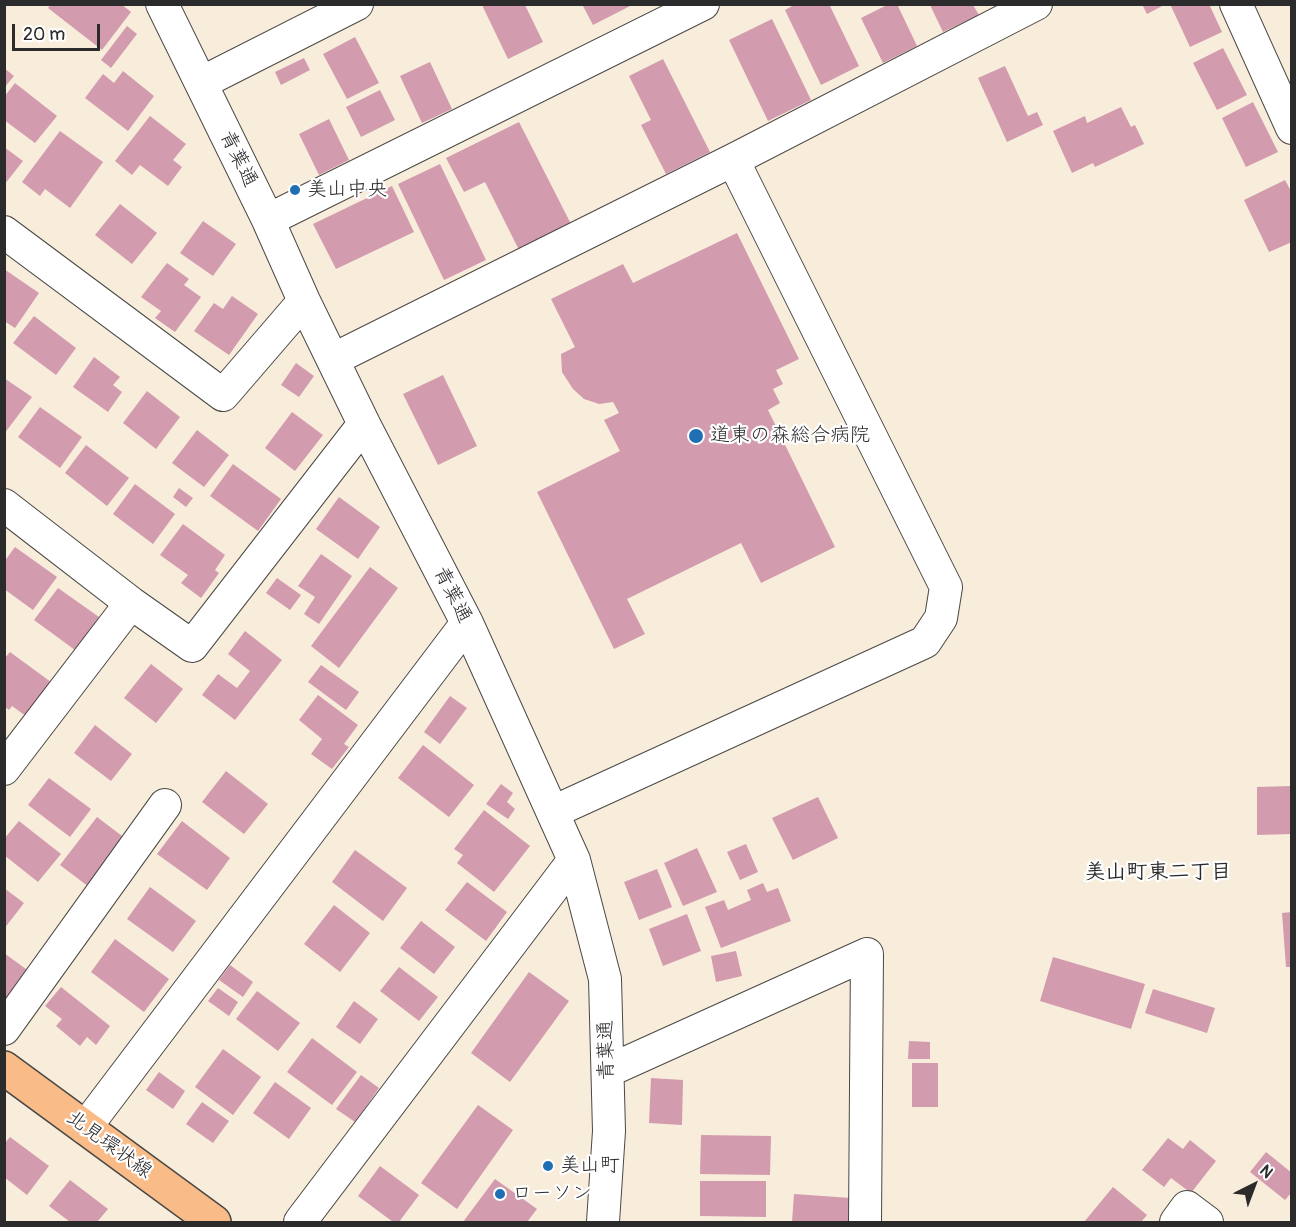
<!DOCTYPE html>
<meta charset="utf-8">
<style>
body{margin:0}
#map{position:relative;width:1296px;height:1227px;overflow:hidden;background:#f8ecdb;font-family:Pangolin,sans-serif}
canvas{display:block}
.frame{position:absolute;inset:0;border:6px solid #2b2b2b;pointer-events:none}
.north{position:absolute;left:1224px;top:1155px;width:60px;height:60px;-webkit-text-stroke:4px #fff;paint-order:stroke;rotate:42deg;font-size:16px;font-weight:700;line-height:24px;text-align:center;color:#2b2b2b}
.north::after{content:'';display:block;margin:auto;width:21px;height:27px;background:#2b2b2b;clip-path:polygon(50% 0,100% 100%,50% 72%,0 100%)}
.scale{position:absolute;left:12px;top:24px;width:88px;height:27px;box-sizing:border-box;border:3px solid #2b2b2b;border-top:0;padding-left:8px;font-size:18px;line-height:21px;white-space:nowrap;color:#2b2b2b;-webkit-text-stroke:4px #fff;paint-order:stroke}
</style>
<div id="map">
<canvas width="1296" height="1227"></canvas>
<div class="frame"></div>
<div class="north">N</div>
<div class="scale">20 m</div>
</div>
<script>
const context = document.querySelector('canvas').getContext('2d');
context.lineJoin = 'round';
function fill(path, color) {
  context.fillStyle = color;
  context.fill(path, 'evenodd');
}
function poly(rows) {
  const path = new Path2D();
  for (const r of rows) {
    path.moveTo(r[0], r[1]);
    for (let i = 2; i < r.length; i += 2) path.lineTo(r[i], r[i + 1]);
  }
  return path;
}
function strokePath(path, color, width, dash) {
  context.strokeStyle = color;
  context.lineWidth = width;
  context.lineCap = dash ? 'butt' : 'round';
  context.setLineDash(dash || []);
  context.stroke(path);
}
function drawText(font, color, halo, rows, align = 'center') {
  context.font = font + ' Pangolin,"Klee One",sans-serif';
  context.lineWidth = 4.5;
  context.setLineDash([]);
  context.textBaseline = 'middle';
  context.strokeStyle = halo;
  context.fillStyle = color;
  for (const [text, x, y, turn = 0] of rows) {
    context.save();
    context.translate(x, y);
    context.rotate((+turn || 0) * Math.PI / 180);
    context.textAlign = isNaN(turn) ? turn : align;
    if (halo) context.strokeText(text, 0, 0);
    context.fillText(text, 0, 0);
    context.restore();
  }
}
fill(poly([
 [51,4,121,4,131,12,102,50,48,8],
 [582,4,634,4,593,25],
 [796,4,829,4,859,66,821,85,785,10],
 [889,4,897,4,917,46,883,63,861,18],
 [1142,4,1166,4,1147,14],
 [1170,4,1209,4,1222,32,1190,47],
 [482,5,525,5,543,42,508,59],
 [930,5,973,5,979,15,943,32],
 [772,19,811,100,768,121,729,40],
 [127,26,137,34,111,68,101,60],
 [355,37,379,83,347,99,323,54],
 [1223,48,1247,95,1217,110,1193,63],
 [304,58,310,70,281,85,275,72],
 [663,59,710,152,666,174,641,125,651,120,629,76],
 [430,62,452,109,422,123,400,76],
 [1005,66,1028,116,1037,112,1043,125,1007,142,978,78],
 [4,68,14,76,4,88],
 [123,71,154,96,128,131,85,98,103,74,114,83],
 [15,83,57,116,35,143,4,120,4,97],
 [380,90,395,120,361,137,346,107],
 [1253,102,1278,152,1246,167,1222,118],
 [1121,107,1131,127,1135,125,1144,144,1095,167,1093,163,1072,173,1053,131,1085,116,1087,123],
 [150,116,186,144,173,160,182,167,168,186,140,165,132,175,115,161],
 [329,119,349,160,319,175,299,134],
 [519,122,571,224,519,250,485,182,464,192,446,158],
 [60,131,103,162,70,208,45,189,40,196,22,182],
 [4,147,23,161,4,185],
 [440,164,486,260,444,280,398,184],
 [1285,180,1292,193,1292,242,1269,252,1244,200],
 [392,186,414,232,336,269,313,224],
 [120,204,157,233,132,264,95,235],
 [203,221,236,244,213,276,180,253],
 [737,233,799,359,776,370,783,384,773,389,780,403,768,410,835,547,761,583,741,543,627,599,645,634,614,649,537,492,620,451,604,420,619,413,613,402,599,404,584,399,573,389,562,372,561,354,575,347,551,299,623,264,633,283],
 [167,263,189,279,184,285,201,297,175,332,155,318,161,311,141,297],
 [4,269,39,293,15,328,4,321],
 [232,296,258,314,229,355,194,331,214,303,223,309],
 [34,316,76,348,56,375,13,343],
 [94,357,120,377,113,385,122,392,108,412,73,387],
 [296,363,314,376,299,397,281,385],
 [443,375,477,446,438,465,403,394],
 [4,378,32,397,4,434],
 [147,391,180,417,156,449,123,423],
 [40,407,82,437,60,468,18,437],
 [292,412,323,435,295,471,265,448],
 [197,430,229,455,204,487,172,463],
 [86,445,129,478,107,506,65,473],
 [233,464,281,499,258,531,210,496],
 [135,484,175,514,153,544,113,514],
 [179,488,193,498,186,507,173,497],
 [339,497,380,527,358,559,316,529],
 [183,524,225,555,215,570,219,573,201,598,181,583,188,575,160,555],
 [15,547,57,577,33,610,4,589,4,562],
 [321,554,352,576,319,624,304,614,315,597,298,586],
 [370,567,398,588,339,668,311,646],
 [277,578,301,595,290,610,266,593],
 [58,588,99,617,75,650,34,620],
 [245,631,282,660,235,720,202,695,218,674,237,688,250,671,228,654],
 [10,652,55,685,30,719,12,706,9,710,4,706,4,659],
 [151,664,183,689,156,723,124,698],
 [321,665,359,692,346,710,308,682],
 [318,695,358,725,344,744,349,747,332,769,311,754,322,739,299,720],
 [450,696,467,708,440,744,424,732],
 [95,725,132,754,111,781,74,753],
 [423,745,474,785,449,817,398,778],
 [226,771,268,804,244,834,202,802],
 [49,778,91,809,70,837,28,805],
 [501,784,513,793,507,802,515,809,508,819,486,804],
 [1292,786,1292,834,1257,835,1257,787],
 [818,797,838,838,793,860,772,818],
 [484,810,530,846,494,892,457,863,463,855,454,849],
 [97,817,126,839,89,887,60,865],
 [19,821,61,854,38,882,4,855,4,839],
 [182,821,230,858,207,890,157,854],
 [746,844,758,872,740,880,727,852],
 [697,848,717,892,683,906,664,863],
 [355,850,407,888,383,921,332,882],
 [657,869,672,907,639,920,624,882],
 [467,882,507,912,486,941,445,910],
 [763,883,767,892,778,888,791,921,721,948,705,907,724,900,728,910,751,900,747,890],
 [150,887,196,921,173,952,127,919],
 [4,888,24,903,4,929],
 [334,905,370,933,340,972,304,944],
 [1292,912,1292,967,1286,967,1282,913],
 [687,914,701,951,663,966,649,929],
 [421,921,455,947,434,974,400,948],
 [115,939,169,979,144,1012,91,972],
 [736,951,742,976,716,982,711,956],
 [4,953,30,972,4,1006],
 [1053,957,1145,984,1131,1029,1040,1001],
 [230,965,253,982,243,997,219,980],
 [399,967,438,997,419,1021,380,991],
 [529,972,569,1001,510,1082,471,1053],
 [61,987,110,1026,96,1045,87,1037,80,1046,56,1026,62,1019,45,1006],
 [218,988,238,1002,229,1016,208,1001],
 [1153,989,1215,1008,1207,1033,1145,1013],
 [257,991,300,1023,278,1051,236,1019],
 [354,1001,378,1019,360,1044,336,1027],
 [312,1038,357,1072,332,1105,287,1072],
 [909,1041,930,1042,930,1059,908,1059],
 [223,1049,261,1077,233,1115,195,1087],
 [912,1063,938,1063,938,1107,912,1107],
 [159,1072,185,1091,173,1109,146,1090],
 [361,1075,379,1088,355,1122,336,1109],
 [651,1078,683,1080,682,1125,649,1123],
 [275,1082,311,1108,289,1139,253,1113],
 [202,1102,229,1121,213,1143,186,1124],
 [478,1105,513,1130,457,1209,421,1183],
 [701,1135,771,1136,770,1175,700,1174],
 [10,1137,49,1166,27,1195,4,1177,4,1144],
 [1168,1138,1183,1149,1190,1140,1216,1161,1191,1193,1171,1178,1164,1187,1142,1170],
 [1266,1152,1292,1173,1292,1192,1285,1200,1250,1172],
 [380,1166,419,1195,399,1222,393,1222,358,1196],
 [495,1179,537,1209,527,1222,463,1222],
 [70,1180,108,1209,97,1222,70,1222,49,1206],
 [700,1181,766,1181,766,1217,700,1216],
 [1113,1187,1147,1215,1141,1222,1084,1222],
 [794,1194,851,1198,849,1222,792,1222]
]), '#d39bae');
const minor = poly([
 [162,4,268,220,304,301,364,424,467,623,574,860,605,979,609,1131,603,1222],
 [1236,4,1292,128],
 [201,83,357,4],
 [268,220,703,4],
 [4,232,223,395,304,301],
 [334,359,733,160,1036,4],
 [4,505,131,603,192,646,364,424],
 [4,769,131,603],
 [553,812,925,642,941,618,946,587,733,160],
 [4,1029,165,805],
 [608,1071,867,954,865,1222],
 [85,1128,467,623],
 [300,1222,574,860],
 [1176,1222,1187,1207,1207,1222]
]);
const major = poly([
 [4,1068,214,1222]
]);
strokePath(minor, '#4a4845', 34);
strokePath(major, '#4a4845', 36);
strokePath(minor, '#fff', 32);
strokePath(major, '#f9bc89', 33);
for (const [x, y, r, color] of [
 [295,190,6,"#1f6fb2"],
 [696,436,8,"#1f6fb2"],
 [548,1166,6,"#1f6fb2"],
 [500,1194,6,"#1f6fb2"]
]) {
  const dot = new Path2D();
  dot.arc(x, y, r, 0, 2 * Math.PI);
  context.fillStyle = color;
  context.fill(dot);
  strokePath(dot, '#fff', 2);
}
drawText('20px', '#2b2b2b', '#fff', [
 ["青葉通",238,159,64],
 ["青葉通",452,595,63],
 ["青葉通",607,1050,-91],
 ["北見環状線",109,1145,36]
]);
drawText('20px', '#2b2b2b', '#fff', [
 ["美山中央",307,190],
 ["道東の森総合病院",710,436],
 ["美山町",560,1166],
 ["ローソン",512,1194]
], 'left');
drawText('bold 21px', '#2b2b2b', '#fff', [
 ["美山町東二丁目",1158,873]
]);
</script>
